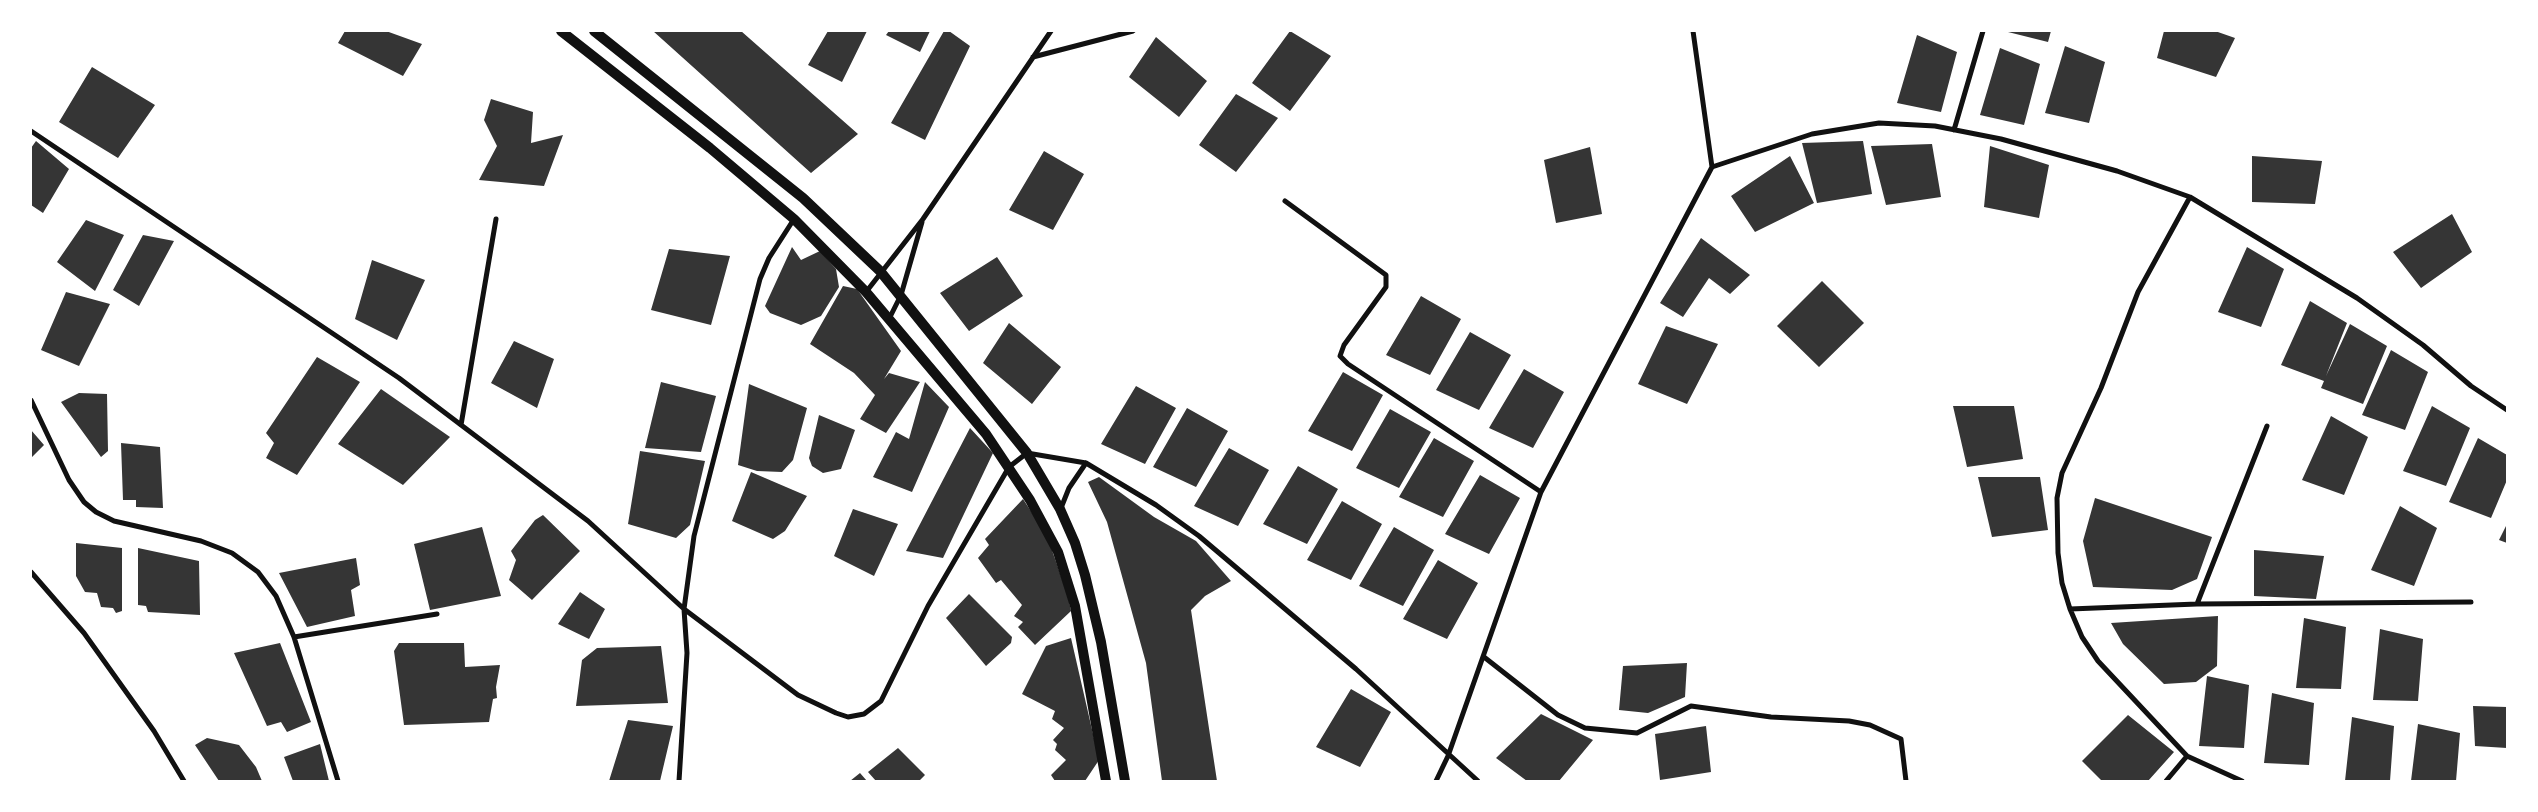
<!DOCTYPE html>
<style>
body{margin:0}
#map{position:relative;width:2538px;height:812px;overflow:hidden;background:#fff;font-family:Figtree,sans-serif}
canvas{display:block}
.frame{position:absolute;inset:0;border:32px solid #fff;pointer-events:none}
</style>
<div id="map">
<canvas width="2538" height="812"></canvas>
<div class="frame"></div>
</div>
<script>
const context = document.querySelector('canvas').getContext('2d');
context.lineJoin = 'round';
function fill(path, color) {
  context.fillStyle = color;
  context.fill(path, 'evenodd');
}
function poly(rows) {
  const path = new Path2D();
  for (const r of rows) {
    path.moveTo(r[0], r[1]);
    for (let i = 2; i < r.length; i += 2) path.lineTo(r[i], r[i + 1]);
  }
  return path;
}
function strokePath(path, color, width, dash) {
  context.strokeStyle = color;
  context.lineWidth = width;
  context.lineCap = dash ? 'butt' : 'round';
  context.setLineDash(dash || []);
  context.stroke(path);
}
fill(poly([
 [345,31,386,31,422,44,403,76,338,43],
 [653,31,741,31,858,134,811,173],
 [828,31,867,31,842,82,808,65],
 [889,31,930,31,920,52,886,35],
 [944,31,949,31,970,46,925,140,891,123],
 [1290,31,1331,56,1290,111,1252,83],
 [2004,31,2051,31,2048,42],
 [2164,31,2215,31,2235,38,2216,77,2157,58],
 [1917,35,1957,52,1941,112,1897,103],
 [1156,37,1207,81,1179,117,1129,77],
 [2065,46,2105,62,2089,123,2045,113],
 [2000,48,2040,64,2024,125,1980,115],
 [92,67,155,105,118,158,59,122],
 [1236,94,1278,118,1236,172,1199,145],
 [491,99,533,112,531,143,563,135,544,186,479,180,497,146,484,120],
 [36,141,69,169,43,213,31,205,31,148],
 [1863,141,1872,194,1817,203,1802,143],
 [1932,144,1941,197,1886,205,1871,146],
 [1990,146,2049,165,2039,218,1984,207],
 [1590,147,1602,214,1556,223,1544,160],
 [1044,151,1084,174,1053,230,1009,210],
 [1790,156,1814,203,1755,232,1731,196],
 [2252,156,2322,161,2315,204,2252,202],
 [2452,214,2472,252,2421,288,2393,252],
 [86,220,124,235,95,291,57,262],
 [143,235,174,241,139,306,113,290],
 [1701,238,1750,275,1730,294,1709,278,1683,317,1660,303],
 [792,247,801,260,820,251,836,269,839,287,821,316,801,325,770,313,765,306],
 [2247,247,2284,269,2261,327,2218,312],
 [669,249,730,256,711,325,651,310],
 [997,257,1023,296,969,331,940,293],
 [372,260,425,280,397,340,355,319],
 [1822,281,1864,323,1819,367,1777,326],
 [843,286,857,289,901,351,884,379,889,373,920,382,886,433,860,419,875,395,854,373,810,344],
 [66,292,110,304,79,366,41,350],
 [1421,296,1461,319,1430,375,1386,355],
 [2310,301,2347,323,2326,376,2350,324,2387,346,2363,404,2321,388,2324,381,2281,365],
 [1009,323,1061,367,1032,404,983,363],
 [1666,326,1718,344,1687,404,1638,384],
 [1470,332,1511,355,1479,410,1436,390],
 [514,341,554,359,537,408,491,383],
 [2391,350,2428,372,2405,430,2362,415],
 [317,357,360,382,297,475,266,458,274,443,266,433],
 [1524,369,1564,392,1533,448,1489,428],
 [1343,372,1383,395,1352,451,1308,431],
 [661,382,716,396,701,452,645,448],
 [925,382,949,407,912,492,873,477,896,432,909,439],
 [749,384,807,408,793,460,782,472,757,471,738,465],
 [1136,386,1176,408,1145,464,1101,444],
 [381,389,450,437,403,485,338,444],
 [79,393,107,394,108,451,101,457,61,402],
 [1953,406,2014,406,2023,459,1967,467],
 [2432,406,2470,428,2446,486,2403,471],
 [1187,408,1228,431,1196,487,1153,467],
 [1390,409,1431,432,1399,488,1356,468],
 [819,415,855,430,841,469,823,473,812,466,809,458],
 [2331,416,2368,437,2344,495,2302,480],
 [970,428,993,453,943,558,906,551],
 [31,430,44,445,31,458],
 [1434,438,1474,461,1443,517,1399,497],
 [2478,438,2507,455,2507,480,2491,518,2449,502],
 [121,443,160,447,163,508,136,507,136,500,123,500],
 [1229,448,1269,470,1238,526,1194,506],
 [640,451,705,461,690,525,676,538,628,524],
 [1298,466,1338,489,1307,544,1263,524],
 [751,472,807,496,785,531,773,539,732,521],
 [1480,475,1520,498,1489,554,1445,534],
 [1099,477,1154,517,1196,541,1231,581,1205,596,1191,610,1217,781,1162,781,1146,663,1107,522,1088,482],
 [1978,477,2040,477,2048,530,1992,537],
 [2095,498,2212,537,2197,579,2172,590,2093,587,2083,541],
 [1023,499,1047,536,1068,596,1071,611,1035,645,1018,627,1023,622,1014,616,1022,605,1001,580,996,583,978,558,989,545,985,539],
 [1342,501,1382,524,1351,580,1307,560],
 [2400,506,2437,528,2414,586,2371,570],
 [853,509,898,524,874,576,834,556],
 [543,515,580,551,532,600,509,580,516,560,511,551,535,520],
 [2507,524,2507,543,2499,540],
 [482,527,501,596,430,610,414,544],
 [1394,527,1434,550,1403,606,1359,586],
 [76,543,122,548,122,611,116,613,113,608,101,607,97,593,85,592,76,576],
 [138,548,199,561,200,615,148,612,146,606,138,605],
 [2254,550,2324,556,2316,599,2254,596],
 [356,558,360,585,351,590,355,616,307,627,279,573],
 [1438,560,1478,583,1447,639,1403,619],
 [580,592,605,609,589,639,558,624],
 [969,594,1012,637,1011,643,986,666,946,618],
 [2218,616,2217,666,2196,682,2164,684,2123,644,2111,623],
 [2304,618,2346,627,2341,689,2296,688],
 [2380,629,2423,639,2418,701,2373,700],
 [1071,638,1099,760,1085,781,1055,781,1051,775,1066,760,1055,750,1057,744,1053,740,1064,728,1052,719,1055,711,1022,694,1046,646],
 [280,643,311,722,287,732,281,722,267,726,234,653],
 [399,643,464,643,465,667,500,665,496,687,497,698,493,699,489,722,404,725,394,651],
 [661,646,668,703,576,706,582,660,597,648],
 [1687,663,1685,697,1648,713,1619,710,1623,666],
 [2207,676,2249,685,2244,748,2199,746],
 [1351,689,1391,712,1360,767,1316,747],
 [2272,693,2314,703,2309,765,2264,763],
 [2473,706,2507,707,2507,748,2475,746],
 [1541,714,1593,740,1559,781,1527,781,1496,758],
 [2128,715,2174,752,2148,781,2102,781,2082,761],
 [2352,717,2394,726,2390,781,2345,781],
 [628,720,673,726,660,781,609,781],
 [2418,724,2460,733,2456,781,2411,781],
 [1706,726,1711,772,1660,780,1655,734],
 [207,738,239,745,256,767,262,781,219,781,195,745],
 [320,744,329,781,293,781,284,757],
 [898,748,925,775,919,781,876,781,868,772],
 [860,773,867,781,850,781]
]), '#353535');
strokePath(poly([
 [1693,31,1712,167],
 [1033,57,1133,31],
 [1954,130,1983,31],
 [31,131,399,378,588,521,684,609,798,695,836,713,848,717,864,714,881,701,928,606,1009,467,1027,453,1086,463,1156,505,1199,536,1356,669,1478,781],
 [2190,197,2138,292,2101,388,2062,473,2057,498,2058,553,2062,583,2070,609,2082,637,2098,661,2187,756,2242,781],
 [1285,201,1386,275,1386,287,1344,345,1340,356,1348,364,1541,492],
 [866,292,923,219,1051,31],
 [889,319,901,295,922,222],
 [31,400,69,480,84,502,96,512,114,521,201,541,232,553,258,572,276,596,294,637,338,781],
 [461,425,496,219],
 [1061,508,1069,488,1086,463],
 [31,572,84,633,154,731,184,781],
 [2197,604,2267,426],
 [2070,609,2197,604,2471,602],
 [294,637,437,614],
 [1484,657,1558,715,1585,728,1637,733,1691,706,1771,717,1849,721,1870,725,1901,739,1906,781],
 [679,781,687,653,684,609,694,536,760,279,769,258,794,219],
 [1436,781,1448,756,1541,492,1712,167,1812,134,1879,123,1935,126,2001,139,2117,171,2190,197,2357,298,2423,345,2471,386,2507,410],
 [2166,781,2187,756]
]), '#111', 5);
strokePath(poly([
 [561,31,710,148,794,219,866,292,986,434,1030,500,1058,552,1075,606,1106,781],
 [594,31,803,198,880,271,1027,453,1060,509,1075,543,1085,575,1101,642,1125,781]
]), '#111', 10);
</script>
